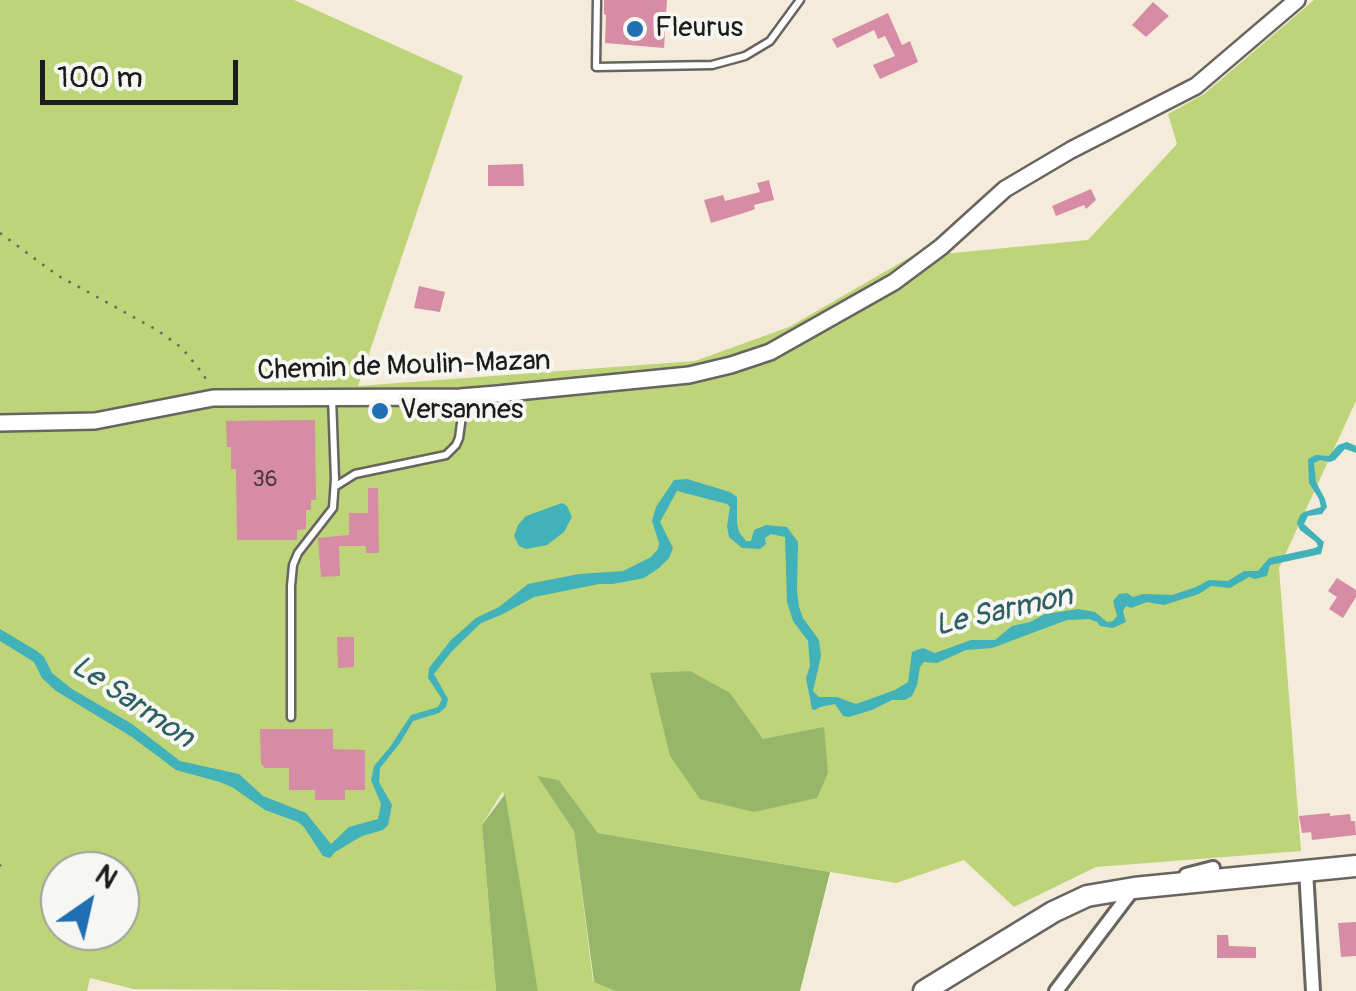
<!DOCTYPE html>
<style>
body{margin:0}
#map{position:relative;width:1356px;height:991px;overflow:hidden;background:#f4ebdb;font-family:Pangolin,sans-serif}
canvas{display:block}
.north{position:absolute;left:40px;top:851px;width:100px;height:100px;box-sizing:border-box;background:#f6f6f2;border:2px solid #9f9f9c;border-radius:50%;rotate:34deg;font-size:28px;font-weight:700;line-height:40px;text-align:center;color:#1c1c1c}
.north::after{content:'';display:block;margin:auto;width:35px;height:45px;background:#1f6fb2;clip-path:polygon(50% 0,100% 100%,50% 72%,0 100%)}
.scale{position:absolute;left:40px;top:60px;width:198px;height:45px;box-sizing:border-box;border:5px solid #1c1c1c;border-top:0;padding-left:12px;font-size:30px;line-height:35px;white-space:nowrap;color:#1c1c1c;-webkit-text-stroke:8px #f6f6f2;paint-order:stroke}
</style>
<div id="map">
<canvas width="1356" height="991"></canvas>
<div class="north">N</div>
<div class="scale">100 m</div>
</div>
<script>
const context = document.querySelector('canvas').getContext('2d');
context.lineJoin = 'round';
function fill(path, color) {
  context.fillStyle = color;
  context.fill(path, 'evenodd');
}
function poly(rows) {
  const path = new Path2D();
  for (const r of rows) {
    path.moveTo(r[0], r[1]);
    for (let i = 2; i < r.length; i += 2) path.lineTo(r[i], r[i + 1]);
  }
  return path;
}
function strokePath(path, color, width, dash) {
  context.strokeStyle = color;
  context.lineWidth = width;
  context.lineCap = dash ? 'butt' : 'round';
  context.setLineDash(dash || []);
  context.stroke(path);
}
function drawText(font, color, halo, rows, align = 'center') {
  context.font = font + ' Pangolin,sans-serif';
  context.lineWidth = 8;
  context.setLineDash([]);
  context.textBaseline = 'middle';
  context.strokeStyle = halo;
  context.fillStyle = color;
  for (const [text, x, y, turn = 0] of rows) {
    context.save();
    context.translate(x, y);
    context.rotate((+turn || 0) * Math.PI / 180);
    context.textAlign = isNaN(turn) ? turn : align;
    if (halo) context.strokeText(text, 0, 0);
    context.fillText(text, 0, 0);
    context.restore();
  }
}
fill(poly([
 [0,0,294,0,463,76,358,386,695,361,789,327,919,252,953,253,1088,240,1177,144,1168,114,1204,94,1314,0,1356,0,1356,401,1279,568,1301,851,1096,867,1014,907,964,860,896,883,598,833,559,780,538,777,574,830,593,981,615,991,538,991,503,791,482,825,496,991,133,989,90,978,87,991,0,991],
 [60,871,120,871,120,931,60,931]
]), '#bed479');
fill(poly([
 [690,671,730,693,763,739,824,727,828,773,817,798,754,812,700,799,670,756,650,673],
 [537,776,559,780,598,833,830,872,800,991,615,991,594,982,574,831],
 [505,794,538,991,496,991,482,825]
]), '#96b669');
fill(poly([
 [1347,442,1356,446,1356,453,1345,449,1335,460,1330,462,1320,460,1314,463,1316,482,1325,499,1327,507,1322,514,1308,516,1304,524,1324,542,1321,554,1270,565,1267,576,1255,579,1249,577,1230,588,1211,586,1199,594,1164,605,1147,602,1131,608,1126,606,1123,611,1126,622,1113,628,1100,626,1097,622,1089,619,1067,620,992,648,966,650,937,663,924,662,920,667,917,685,912,696,905,700,892,700,872,710,849,717,843,716,835,704,820,707,815,710,812,709,806,678,810,666,808,641,793,621,787,602,785,537,771,534,765,538,766,544,760,549,742,548,729,537,727,526,730,507,727,504,677,491,660,522,673,548,669,558,659,568,644,578,613,584,599,584,534,597,501,615,481,623,452,651,434,674,448,699,446,707,439,713,413,721,400,743,380,768,379,782,392,805,388,825,383,830,362,836,335,852,330,858,323,856,304,827,298,822,265,810,232,787,220,782,176,770,132,737,56,691,42,678,34,662,0,641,0,629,37,651,44,657,52,673,72,689,132,724,180,761,239,774,263,796,306,813,331,844,349,827,378,819,381,804,371,780,374,766,390,747,411,715,438,707,442,699,428,678,429,668,451,640,476,618,499,607,528,584,579,574,623,571,651,557,658,549,659,543,652,521,656,507,674,480,687,479,730,492,737,497,737,523,739,532,746,541,751,541,754,530,766,525,787,527,798,542,797,591,799,607,803,618,819,640,821,656,813,691,819,697,837,697,856,704,895,690,908,682,912,652,917,650,923,648,935,653,971,640,995,640,1012,626,1030,622,1045,614,1078,609,1095,612,1107,622,1113,621,1117,616,1113,601,1119,594,1127,593,1133,597,1143,594,1172,595,1196,587,1209,580,1228,581,1244,571,1258,571,1269,558,1315,548,1318,546,1316,542,1300,530,1297,523,1300,515,1304,512,1321,507,1319,499,1309,483,1308,459,1316,455,1329,456,1338,445],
 [562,503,567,506,572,517,564,532,547,545,526,549,519,546,514,536,518,525,526,516]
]), '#41b1ba');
fill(poly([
 [604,0,667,0,664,48,605,43,606,15,604,14],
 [1153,2,1169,16,1146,37,1132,25],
 [888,13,902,45,910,41,918,62,880,79,873,65,895,56,885,36,878,39,874,30,837,48,832,39],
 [523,164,524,186,488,186,488,165],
 [769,180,774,200,754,205,755,209,747,212,711,223,704,200,723,195,725,201,760,192,757,183],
 [1091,189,1096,200,1086,209,1084,205,1056,216,1052,206],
 [419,286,445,292,440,312,414,308],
 [315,420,316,500,311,500,311,510,306,510,306,529,297,530,297,540,237,540,236,469,231,469,231,447,227,447,226,421],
 [368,488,378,488,379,553,366,553,366,546,339,546,340,576,321,577,318,538,349,535,349,513,368,513],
 [1337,578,1356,590,1356,597,1343,618,1329,609,1337,597,1328,591],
 [337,637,354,637,354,667,338,668],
 [260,729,333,729,333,749,365,750,365,790,345,790,345,800,315,800,315,790,289,790,289,768,265,768,261,764],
 [1330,813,1330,816,1350,814,1351,821,1355,821,1356,835,1312,840,1311,832,1302,833,1299,816],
 [1356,922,1356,956,1341,957,1338,923],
 [1217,935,1228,935,1229,946,1256,947,1256,958,1217,958]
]), '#d68ca4');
const service = poly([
 [597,0,596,67,712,65,745,56,770,41,800,0],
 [336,486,355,474,446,455,456,445,459,438,462,416,460,398],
 [291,717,291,586,293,565,298,553,333,508,335,479,332,397]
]);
const minor = poly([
 [1306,870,1313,991],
 [1186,875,1213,868],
 [1056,991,1134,888,1137,888]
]);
const tertiary = poly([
 [0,423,95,421,213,398,460,397,497,394,689,375,731,365,770,352,894,282,941,247,1005,189,1071,150,1196,86,1297,0]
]);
const primary = poly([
 [924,991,1053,912,1087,896,1134,888,1356,866]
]);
strokePath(service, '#68645f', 11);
strokePath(minor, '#68645f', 18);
strokePath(tertiary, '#68645f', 20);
strokePath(primary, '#68645f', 25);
strokePath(poly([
 [0,233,57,275,157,330,182,348,204,375,207,383],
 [0,865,1,866]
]), '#68645f', 2.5, [2.5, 8]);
strokePath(service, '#fff', 6);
strokePath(minor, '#fff', 12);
strokePath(tertiary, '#fff', 15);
strokePath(primary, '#fff', 20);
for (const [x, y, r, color] of [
 [635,29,10,"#1f6fb2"],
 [380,411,10,"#1f6fb2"]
]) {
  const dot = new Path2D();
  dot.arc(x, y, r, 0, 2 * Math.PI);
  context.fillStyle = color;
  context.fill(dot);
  strokePath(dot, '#f6f6f2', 4);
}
drawText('22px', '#4a383e', null, [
 ["36",265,480]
]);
drawText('28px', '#1c1c1c', '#f6f6f2', [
 ["Fleurus",655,29],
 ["Versannes",400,411]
], 'left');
drawText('28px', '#1c1c1c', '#f6f6f2', [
 ["Chemin de Moulin-Mazan",404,367,-2]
]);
drawText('italic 30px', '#2d5f63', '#f6f6f2', [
 ["Le Sarmon",1004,612,-13],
 ["Le Sarmon",132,703,34]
]);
</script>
